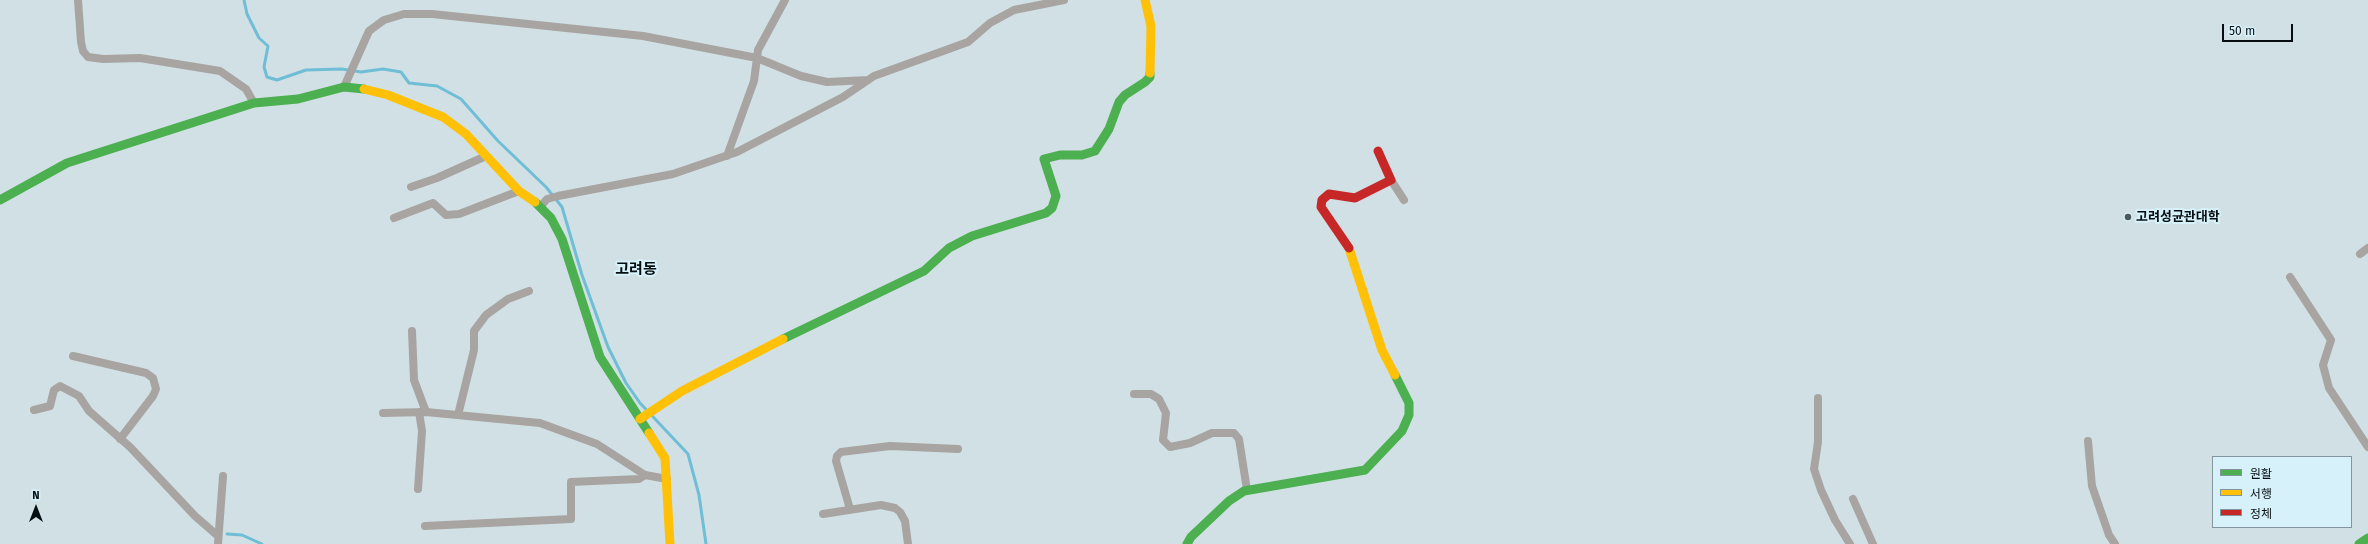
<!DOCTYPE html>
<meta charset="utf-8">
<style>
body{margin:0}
#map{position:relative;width:2368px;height:544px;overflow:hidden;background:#d1e0e5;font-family:"Fira Sans","Noto Sans KR",sans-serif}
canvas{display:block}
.legend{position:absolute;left:2212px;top:456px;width:140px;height:72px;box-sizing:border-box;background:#d6f1fa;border:1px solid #83969d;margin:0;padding:5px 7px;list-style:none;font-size:12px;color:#060e11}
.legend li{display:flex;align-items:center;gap:8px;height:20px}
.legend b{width:20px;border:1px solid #83969d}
.north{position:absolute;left:16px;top:488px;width:40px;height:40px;-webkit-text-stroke:3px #d6f1fa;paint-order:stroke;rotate:0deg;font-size:11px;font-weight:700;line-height:16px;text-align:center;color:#060e11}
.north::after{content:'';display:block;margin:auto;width:14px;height:18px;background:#060e11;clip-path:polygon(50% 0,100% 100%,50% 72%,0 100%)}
.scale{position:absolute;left:2222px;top:24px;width:71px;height:18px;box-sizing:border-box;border:2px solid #060e11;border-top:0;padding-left:5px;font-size:12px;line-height:14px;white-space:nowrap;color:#060e11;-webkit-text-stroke:3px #d6f1fa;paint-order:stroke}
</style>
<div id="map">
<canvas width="2368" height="544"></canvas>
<ul class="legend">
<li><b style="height:5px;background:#4caf50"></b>원활</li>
<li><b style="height:5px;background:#ffc107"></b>서행</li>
<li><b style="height:5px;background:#c62828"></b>정체</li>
</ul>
<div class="north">N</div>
<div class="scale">50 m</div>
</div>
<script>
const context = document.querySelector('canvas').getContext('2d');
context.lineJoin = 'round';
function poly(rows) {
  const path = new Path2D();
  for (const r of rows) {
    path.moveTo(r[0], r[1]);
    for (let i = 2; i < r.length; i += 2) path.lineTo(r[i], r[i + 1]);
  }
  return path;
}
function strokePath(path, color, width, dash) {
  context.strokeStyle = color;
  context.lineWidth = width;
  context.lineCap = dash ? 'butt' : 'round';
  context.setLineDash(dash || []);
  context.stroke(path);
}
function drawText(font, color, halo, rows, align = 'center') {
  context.font = font + ' "Fira Sans","Noto Sans KR",sans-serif';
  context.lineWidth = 4;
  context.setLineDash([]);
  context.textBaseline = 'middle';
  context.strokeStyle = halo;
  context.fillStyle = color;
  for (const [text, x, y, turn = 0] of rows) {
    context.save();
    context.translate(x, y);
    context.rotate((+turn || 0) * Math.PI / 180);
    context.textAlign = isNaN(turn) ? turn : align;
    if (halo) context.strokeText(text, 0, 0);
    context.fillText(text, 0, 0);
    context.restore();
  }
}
strokePath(poly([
 [244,0,247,14,259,38,268,46,264,67,267,77,277,80,306,70,342,69,361,72,383,69,401,72,409,83,437,86,461,99,498,141,546,187,562,207,582,275,608,347,626,383,640,403,688,454,699,495,706,544],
 [227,534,242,535,262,544]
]), '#6fbed6', 3);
strokePath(poly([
 [78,0,81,42,83,51,88,57,103,59,140,58,220,71,246,89,254,103],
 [344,87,369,31,384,20,404,14,432,14,643,36,757,58,801,76,827,82,868,80],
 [727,156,754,81,758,50,785,0],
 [1391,180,1404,200],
 [411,187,437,178,486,156],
 [541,206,547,199,558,196,673,174,737,152,843,97,874,76,968,42,990,23,1014,10,1064,0],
 [394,218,433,203,446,215,459,214,519,191],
 [2360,254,2368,248],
 [2290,277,2331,340,2323,365,2329,388,2368,447],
 [412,331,414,380,426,412],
 [73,356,146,373,153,378,156,389,153,396,120,439],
 [1134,394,1151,394,1159,399,1166,413,1163,440,1170,447,1190,443,1212,433,1234,433,1239,439,1247,490],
 [1818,398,1818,442,1814,469,1821,490,1835,520,1850,544],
 [34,410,50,406,54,390,60,386,79,396,89,411,130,447,195,516,218,536],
 [383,413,426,412,540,423,597,444,645,475,667,479],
 [458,415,474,350,474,331,486,315,508,299,529,291],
 [2088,441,2092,486,2109,535,2115,544],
 [418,489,422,431,419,412],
 [1853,499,1873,544],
 [850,509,836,461,837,456,841,452,890,446,958,449],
 [823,514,881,505,895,508,900,512,905,521,908,544],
 [425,526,571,519,571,482,639,479,645,475],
 [218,544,223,476]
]), '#a8a4a1', 8);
strokePath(poly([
 [0,200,67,163,254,103,298,99,344,87,364,89],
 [535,202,551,218,562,239,600,357,649,433],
 [783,339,924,271,949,248,972,236,1046,213,1052,208,1056,196,1044,159,1060,155,1082,155,1095,151,1109,129,1119,102,1125,95,1145,82,1150,77,1150,73],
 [1187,544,1191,537,1229,501,1244,491,1365,470,1402,431,1409,415,1409,403,1395,375],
 [2359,544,2368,538]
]), '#4caf50', 9);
strokePath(poly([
 [1145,0,1151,26,1150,73],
 [364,89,388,95,443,117,466,134,519,191,535,202],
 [1349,248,1382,350,1395,375],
 [640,419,682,391,783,339],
 [649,433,665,458,670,544]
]), '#ffc107', 9);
strokePath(poly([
 [1349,248,1321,207,1322,200,1329,194,1355,198,1391,180,1378,151]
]), '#c62828', 9);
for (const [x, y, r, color] of [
 [2128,217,4,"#4d585b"]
]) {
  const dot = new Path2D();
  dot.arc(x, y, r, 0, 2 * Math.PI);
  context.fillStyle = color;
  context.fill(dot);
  strokePath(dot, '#d6f1fa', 1.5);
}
drawText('bold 13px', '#060e11', '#d6f1fa', [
 ["고려성균관대학",2136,217]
], 'left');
drawText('bold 15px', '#060e11', '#d6f1fa', [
 ["고려동",636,270]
]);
</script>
